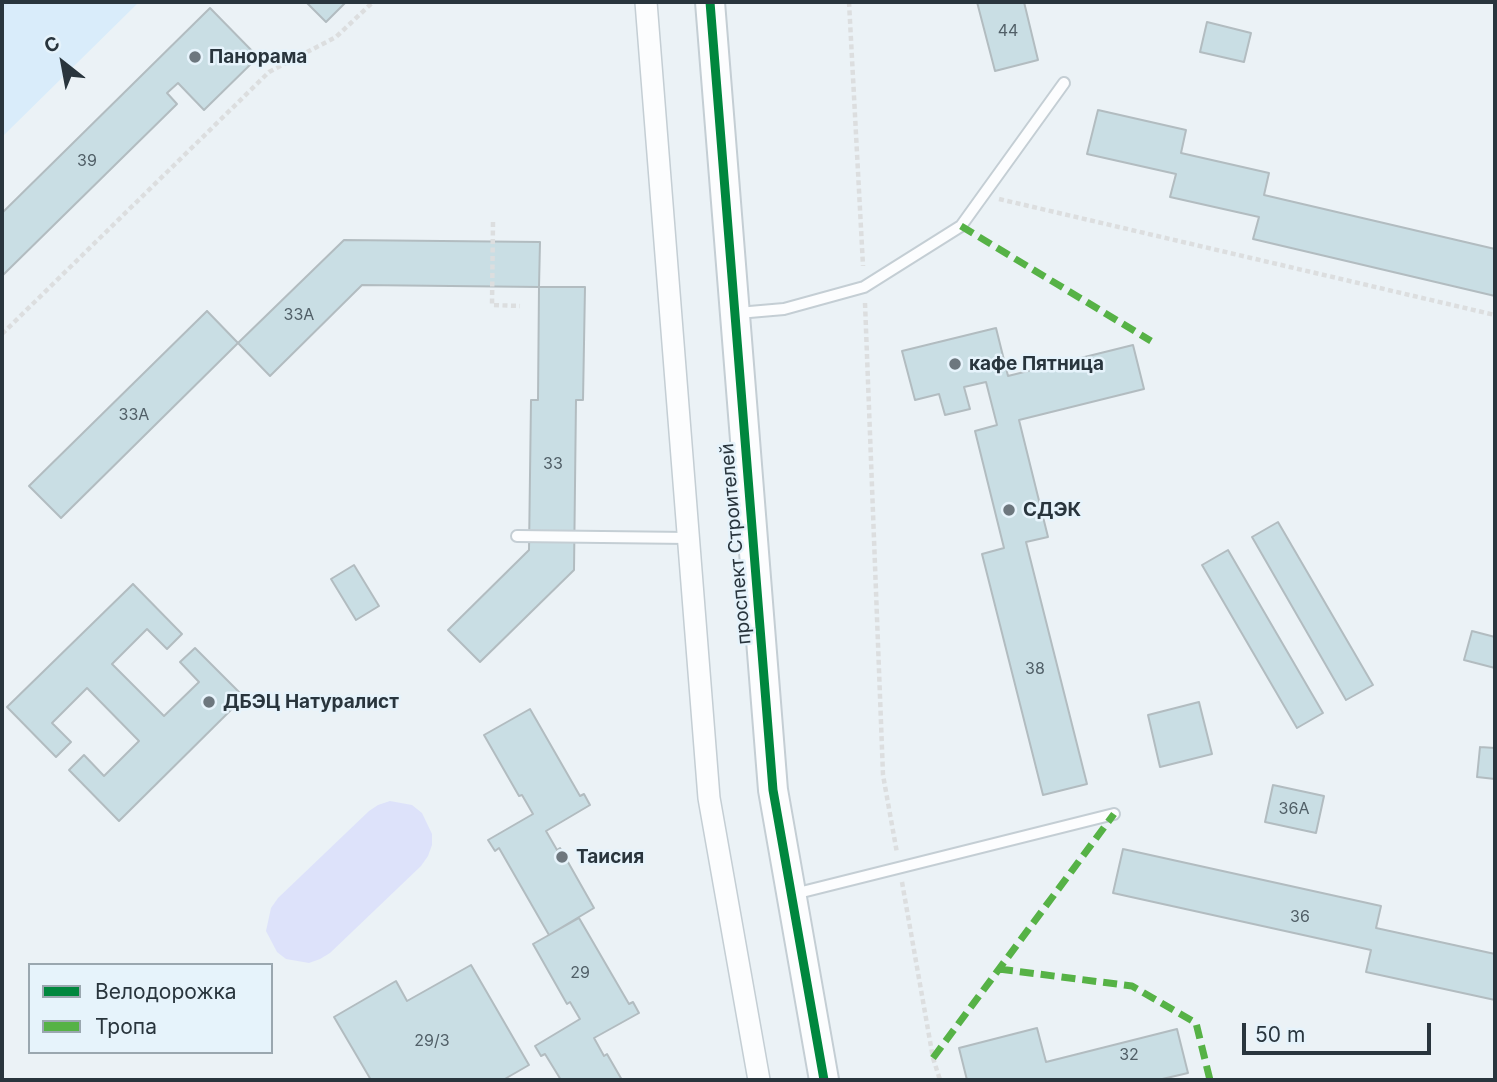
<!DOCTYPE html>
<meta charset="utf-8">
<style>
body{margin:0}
#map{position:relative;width:1497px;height:1082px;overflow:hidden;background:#ebf2f6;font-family:Inter,sans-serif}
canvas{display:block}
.frame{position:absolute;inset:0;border:4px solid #29353d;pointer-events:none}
.legend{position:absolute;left:28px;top:963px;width:245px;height:91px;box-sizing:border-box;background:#e6f3fb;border:2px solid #9aa7af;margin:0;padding:9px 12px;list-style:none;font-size:21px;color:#29353d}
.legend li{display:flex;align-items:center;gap:14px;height:35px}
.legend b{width:35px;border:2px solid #9aa7af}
.north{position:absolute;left:28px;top:28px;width:70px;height:70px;-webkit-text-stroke:5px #e6f3fb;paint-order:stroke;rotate:329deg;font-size:19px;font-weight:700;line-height:28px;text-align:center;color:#29353d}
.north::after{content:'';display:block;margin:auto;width:24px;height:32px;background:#29353d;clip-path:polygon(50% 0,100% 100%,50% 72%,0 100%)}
.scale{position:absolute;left:1242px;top:1023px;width:189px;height:32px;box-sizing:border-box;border:4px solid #29353d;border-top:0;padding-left:9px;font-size:21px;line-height:24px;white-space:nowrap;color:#29353d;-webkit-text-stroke:5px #e6f3fb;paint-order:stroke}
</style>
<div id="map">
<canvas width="1497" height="1082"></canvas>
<div class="frame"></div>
<ul class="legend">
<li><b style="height:9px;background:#00873e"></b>Велодорожка</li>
<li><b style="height:9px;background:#56b246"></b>Тропа</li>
</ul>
<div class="north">С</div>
<div class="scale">50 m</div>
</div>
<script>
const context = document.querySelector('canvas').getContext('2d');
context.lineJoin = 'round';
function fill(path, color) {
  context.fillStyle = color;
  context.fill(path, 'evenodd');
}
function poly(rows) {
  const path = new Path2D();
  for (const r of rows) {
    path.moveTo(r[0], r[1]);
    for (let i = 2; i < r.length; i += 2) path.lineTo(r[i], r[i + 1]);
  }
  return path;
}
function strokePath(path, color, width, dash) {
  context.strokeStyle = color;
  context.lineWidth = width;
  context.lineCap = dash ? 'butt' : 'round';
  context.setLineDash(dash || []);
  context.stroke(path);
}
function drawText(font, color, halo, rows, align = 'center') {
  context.font = font + ' Inter,sans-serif';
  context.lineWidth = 5;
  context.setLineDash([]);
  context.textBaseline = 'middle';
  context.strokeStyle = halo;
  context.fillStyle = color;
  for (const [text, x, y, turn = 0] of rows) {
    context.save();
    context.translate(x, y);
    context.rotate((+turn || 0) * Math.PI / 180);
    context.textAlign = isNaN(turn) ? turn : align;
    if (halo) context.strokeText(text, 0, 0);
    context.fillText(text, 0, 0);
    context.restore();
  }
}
fill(poly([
 [2,2,139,2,2,137]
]), '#d9ecfa');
fill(poly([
 [390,801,412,805,422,813,432,834,432,845,428,856,421,866,330,953,320,959,309,963,286,959,277,952,266,931,271,908,278,898,369,811,378,805]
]), '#dde2fa');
const building = poly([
 [306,2,346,2,326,22,306,2],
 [977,2,1024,2,1038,60,995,71,977,2],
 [210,8,258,57,204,110,178,83,167,93,177,104,2,276,2,213,210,8],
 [1207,22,1251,33,1244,62,1200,52,1207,22],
 [1098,110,1186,130,1181,153,1269,173,1264,195,1495,249,1495,296,1253,239,1259,217,1170,197,1176,174,1087,154,1098,110],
 [344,240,540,242,539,287,362,285,270,376,238,343,344,240],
 [539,287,585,287,583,400,576,400,574,570,480,662,448,630,529,550,531,400,538,400,539,287],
 [207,311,238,343,61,518,29,486,207,311],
 [996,328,1008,376,1133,345,1144,389,1019,420,1048,537,1026,542,1087,784,1043,795,982,554,1004,548,975,431,997,425,986,382,964,387,970,409,945,415,939,394,915,400,902,351,996,328],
 [1278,522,1373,685,1346,700,1252,537,1278,522],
 [1228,550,1323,713,1297,728,1202,565,1228,550],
 [354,565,379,606,356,620,331,579,354,565],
 [133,584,182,634,167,649,147,629,112,664,164,716,199,682,180,662,195,648,244,697,119,821,69,770,84,755,104,776,139,741,87,688,52,723,71,742,56,757,7,707,133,584],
 [1472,631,1495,637,1495,668,1464,660,1472,631],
 [1199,702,1212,754,1160,767,1148,715,1199,702],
 [530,709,580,796,584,794,590,805,546,831,557,850,560,848,594,908,549,935,499,848,495,851,488,840,533,814,522,795,519,796,484,735,530,709],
 [1480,747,1495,748,1495,779,1477,777,1480,747],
 [1273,785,1324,796,1316,833,1265,822,1273,785],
 [1123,849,1381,906,1376,928,1495,954,1495,1000,1366,972,1371,950,1113,893,1123,849],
 [579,918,629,1004,633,1002,639,1013,594,1038,604,1056,607,1054,622,1080,561,1080,545,1054,541,1056,535,1046,580,1019,570,1002,567,1004,533,944,579,918],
 [471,965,529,1065,503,1080,371,1080,334,1017,396,981,407,1001,471,965],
 [1037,1028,1046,1062,1177,1029,1188,1073,1158,1080,967,1080,959,1048,1037,1028]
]);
fill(building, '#c9dee4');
strokePath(building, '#b2bcc0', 2);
const service = poly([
 [738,313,784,309,864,287,961,226,1064,83],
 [517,536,688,538],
 [794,894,1114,814]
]);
const minor = poly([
 [646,2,709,798,759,1080]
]);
const tertiary = poly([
 [710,2,773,790,824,1080]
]);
strokePath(service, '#c4ced4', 14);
strokePath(minor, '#c4ced4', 24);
strokePath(tertiary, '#c4ced4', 32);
strokePath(poly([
 [849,2,863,266],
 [999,199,1495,315],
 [493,222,492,305,520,306],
 [865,303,883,775,897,853],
 [2,334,269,72,336,37,373,2],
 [902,882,933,1058,940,1080]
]), '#dcdedf', 4.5, [5, 3.5]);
strokePath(service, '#fcfdfe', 10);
strokePath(minor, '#fcfdfe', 21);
strokePath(tertiary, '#fcfdfe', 28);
strokePath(poly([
 [961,226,1151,341],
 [999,969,1132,986,1196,1023,1210,1080],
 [933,1058,1114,814]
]), '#56b246', 7, [14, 7]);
strokePath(poly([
 [710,2,773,790,824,1080]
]), '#00873e', 9);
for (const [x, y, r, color] of [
 [195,57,7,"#6d777e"],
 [955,364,7,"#6d777e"],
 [1009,510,7,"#6d777e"],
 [209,702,7,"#6d777e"],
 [562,857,7,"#6d777e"]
]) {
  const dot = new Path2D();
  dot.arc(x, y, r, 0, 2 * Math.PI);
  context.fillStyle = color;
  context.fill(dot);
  strokePath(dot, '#e6f3fb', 2.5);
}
drawText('16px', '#515f67', null, [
 ["44",1008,31],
 ["39",87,161],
 ["33А",299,315],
 ["33А",134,415],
 ["33",553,464],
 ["38",1035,669],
 ["36А",1294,809],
 ["36",1300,917],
 ["29",580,973],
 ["29/3",432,1041],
 ["32",1129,1055]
]);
drawText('bold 19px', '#29353d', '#e6f3fb', [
 ["Панорама",209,57],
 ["кафе Пятница",969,364],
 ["СДЭК",1023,510],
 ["ДБЭЦ Натуралист",223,702],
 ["Таисия",576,857]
], 'left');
drawText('19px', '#29353d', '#e6f3fb', [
 ["проспект Строителей",736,544,-95]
]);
</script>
